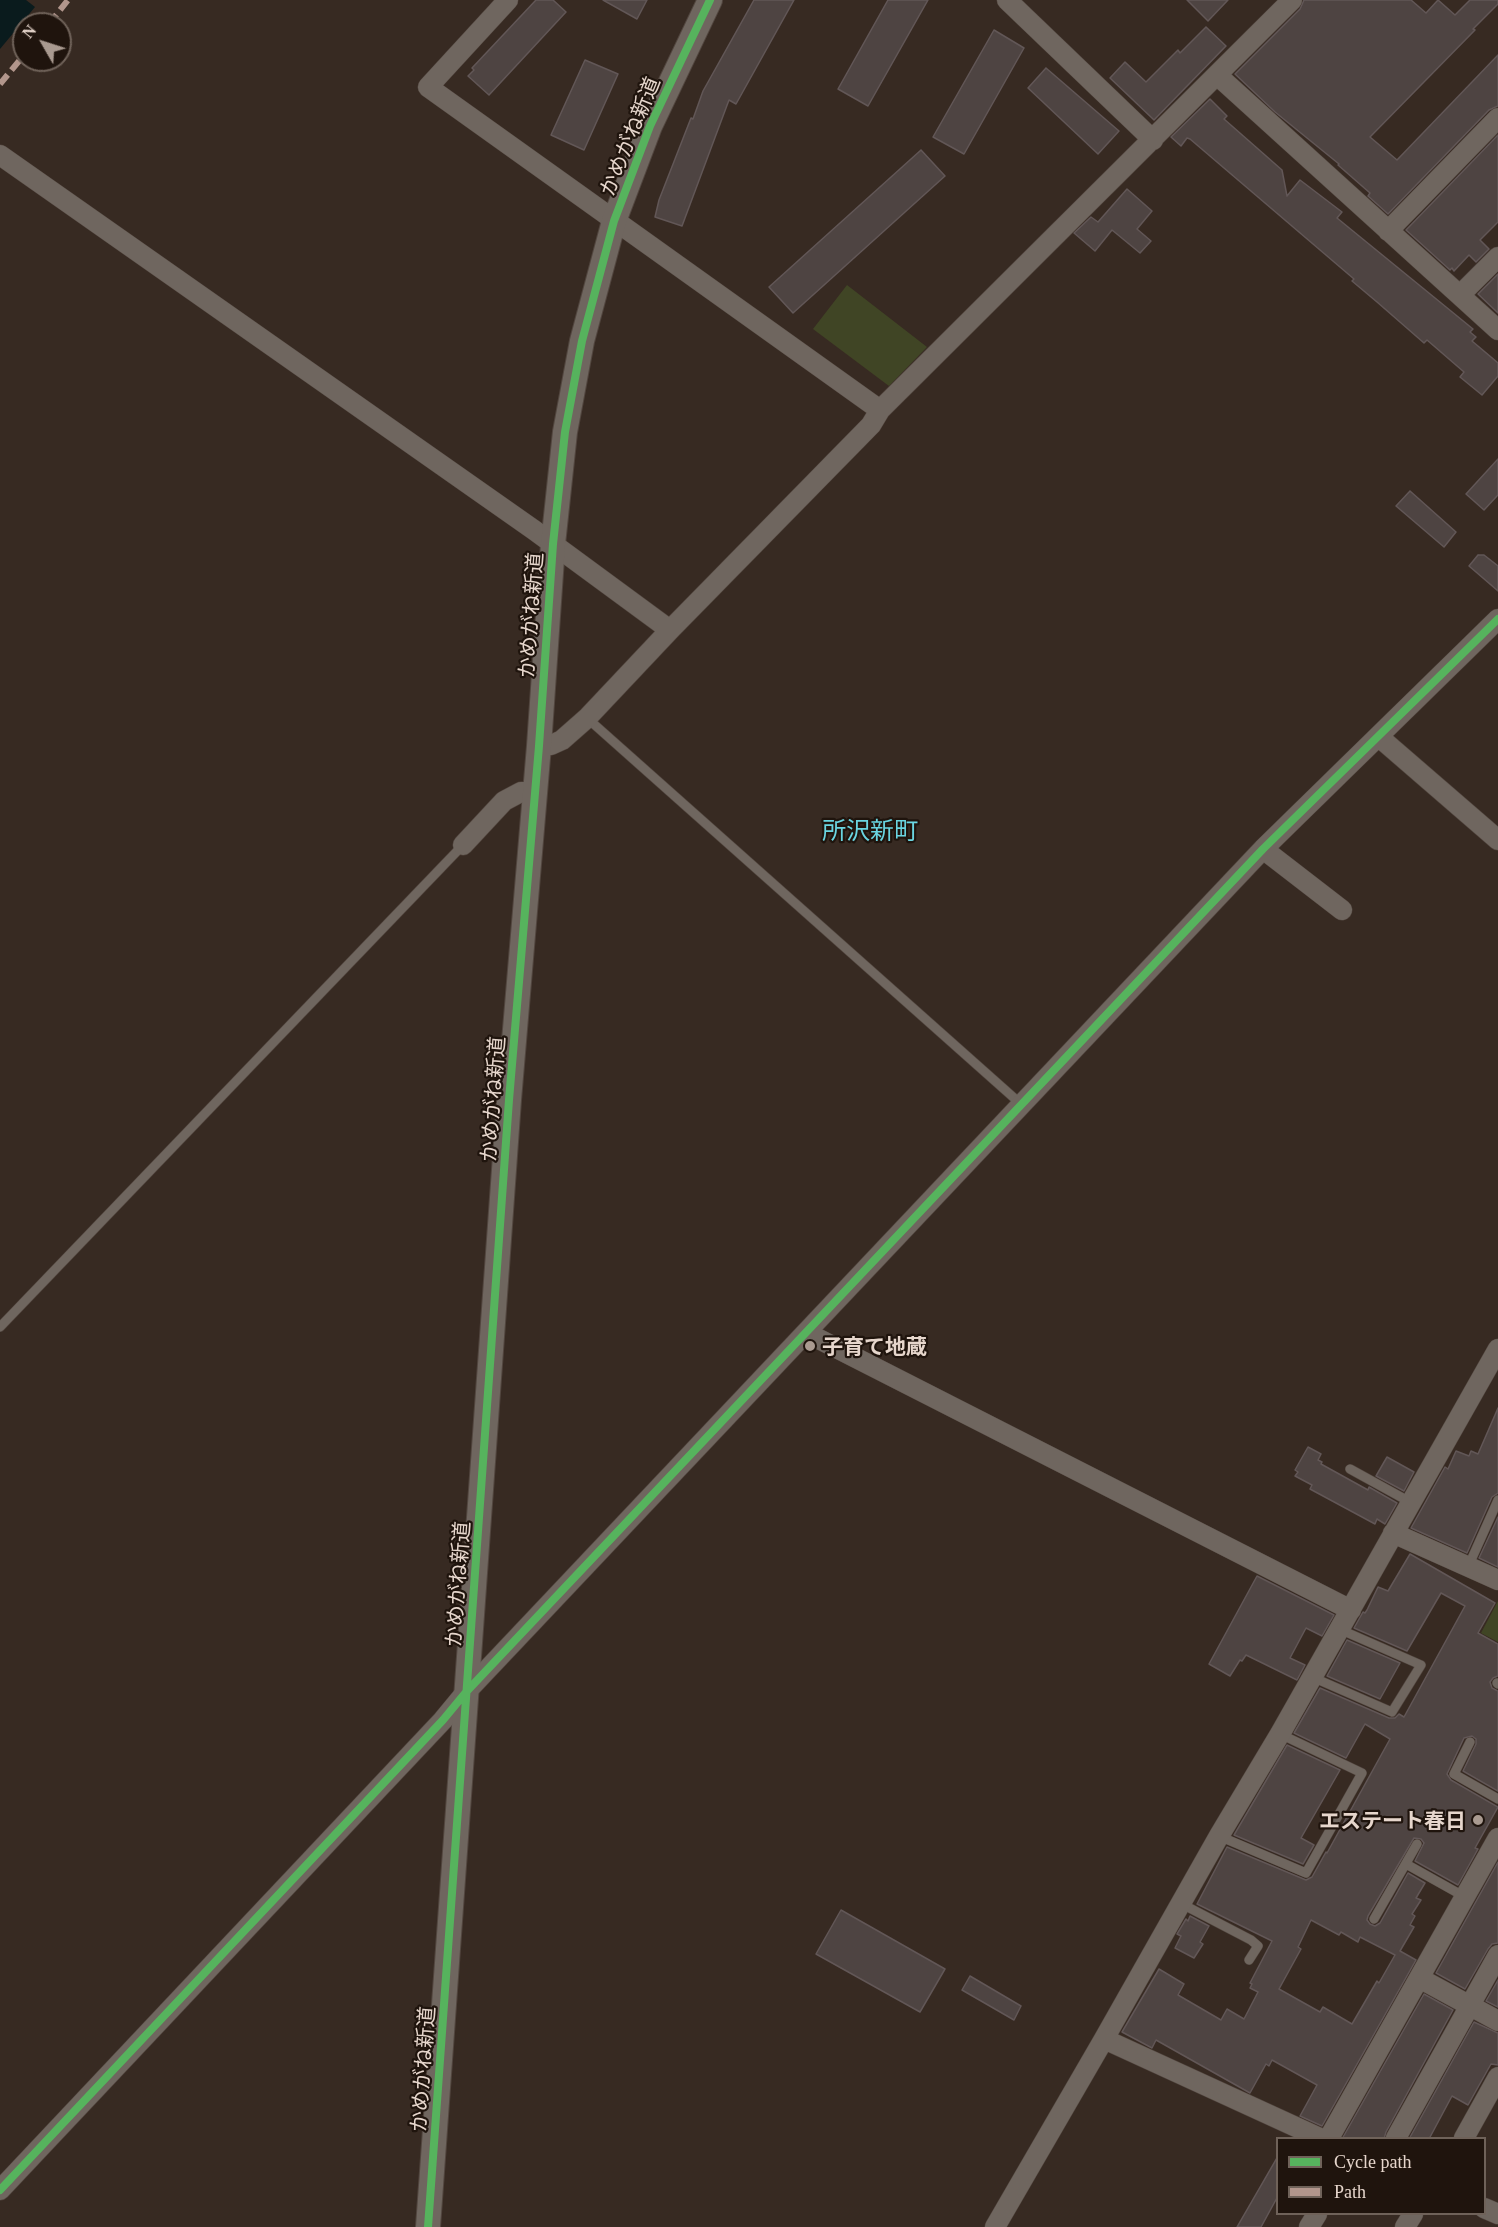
<!DOCTYPE html>
<meta charset="utf-8">
<style>
body{margin:0}
#map{position:relative;width:1498px;height:2227px;overflow:hidden;background:#372a22;font-family:Georgia,serif}
canvas{display:block}
.legend{position:absolute;left:1276px;top:2137px;width:210px;height:78px;box-sizing:border-box;background:#1f140d;border:2px solid #6f6259;margin:0;padding:8px 10px;list-style:none;font-size:18px;color:#e6d6cc}
.legend li{display:flex;align-items:center;gap:12px;height:30px}
.legend b{width:30px;border:2px solid #6f6259}
.north{position:absolute;left:12px;top:12px;width:60px;height:60px;box-sizing:border-box;background:#1f140d;border:2px solid #6f6259;border-radius:50%;rotate:309deg;font-size:16px;font-weight:700;line-height:24px;text-align:center;color:#e6d6cc}
.north::after{content:'';display:block;margin:auto;width:21px;height:27px;background:#a99a90;clip-path:polygon(50% 0,100% 100%,50% 72%,0 100%)}
</style>
<div id="map">
<canvas width="1498" height="2227"></canvas>
<ul class="legend">
<li><b style="height:8px;background:#56b35d"></b>Cycle path</li>
<li><b style="height:8px;background:#b2968c"></b>Path</li>
</ul>
<div class="north">N</div>
</div>
<script>
const context = document.querySelector('canvas').getContext('2d');
context.lineJoin = 'round';
function fill(path, color) {
  context.fillStyle = color;
  context.fill(path, 'evenodd');
}
function poly(rows) {
  const path = new Path2D();
  for (const r of rows) {
    path.moveTo(r[0], r[1]);
    for (let i = 2; i < r.length; i += 2) path.lineTo(r[i], r[i + 1]);
  }
  return path;
}
function strokePath(path, color, width, dash) {
  context.strokeStyle = color;
  context.lineWidth = width;
  context.lineCap = dash ? 'butt' : 'round';
  context.setLineDash(dash || []);
  context.stroke(path);
}
function drawText(font, color, halo, rows, align = 'center') {
  context.font = font + ' Georgia,"Noto Sans JP",serif';
  context.lineWidth = 4.5;
  context.setLineDash([]);
  context.textBaseline = 'middle';
  context.strokeStyle = halo;
  context.fillStyle = color;
  for (const [text, x, y, turn = 0] of rows) {
    context.save();
    context.translate(x, y);
    context.rotate((+turn || 0) * Math.PI / 180);
    context.textAlign = isNaN(turn) ? turn : align;
    if (halo) context.strokeText(text, 0, 0);
    context.fillText(text, 0, 0);
    context.restore();
  }
}
fill(poly([
 [847,285,927,347,889,386,813,329],
 [1498,1601,1498,1642,1481,1633]
]), '#404525');
fill(poly([
 [0,0,26,0,35,7,0,49]
]), '#0a1b1d');
const building = poly([
 [536,0,553,0,566,12,489,95,468,76,474,70,472,68,536,0],
 [603,0,647,0,637,19,603,0],
 [754,0,794,0,736,104,729,100,682,226,655,217,659,200,691,118,693,119,703,91,754,0],
 [888,0,928,0,868,106,838,89,888,0],
 [1187,0,1228,0,1208,21,1187,0],
 [1304,0,1411,0,1426,13,1438,0,1455,15,1470,0,1498,0,1498,4,1473,29,1475,30,1370,137,1397,160,1498,55,1498,106,1489,110,1388,214,1368,196,1370,193,1338,165,1339,164,1275,112,1235,74,1300,9,1304,0],
 [1206,27,1226,46,1154,120,1110,78,1125,62,1146,82,1178,50,1180,53,1206,27],
 [994,30,1024,48,964,154,933,137,994,30],
 [585,60,618,74,584,150,551,135,585,60],
 [1046,68,1119,131,1098,154,1028,88,1046,68],
 [1210,99,1227,116,1224,119,1282,170,1287,196,1300,180,1342,212,1337,218,1473,329,1470,332,1476,337,1472,341,1498,363,1498,376,1482,395,1460,377,1464,372,1427,340,1424,343,1377,302,1352,281,1354,279,1190,139,1187,138,1181,146,1171,137,1210,99],
 [1498,135,1498,222,1480,240,1489,249,1476,262,1469,255,1454,271,1452,268,1450,270,1406,230,1498,135],
 [921,150,945,176,793,313,769,287,921,150],
 [1127,189,1152,211,1137,229,1151,241,1140,253,1112,230,1095,251,1074,233,1091,217,1098,222,1127,189],
 [1498,274,1498,313,1478,294,1498,274],
 [1498,459,1498,495,1484,510,1466,494,1498,459],
 [1410,491,1456,532,1444,547,1396,506,1410,491],
 [1478,555,1484,555,1498,566,1498,591,1469,566,1478,555],
 [1498,1408,1498,1493,1492,1497,1467,1553,1411,1528,1445,1467,1448,1469,1456,1451,1469,1456,1471,1451,1478,1454,1498,1408],
 [1308,1447,1321,1454,1318,1460,1322,1462,1321,1464,1368,1490,1369,1487,1397,1503,1385,1524,1377,1519,1375,1524,1310,1489,1312,1485,1295,1476,1298,1472,1295,1470,1308,1447],
 [1387,1457,1414,1472,1404,1491,1376,1476,1387,1457],
 [1498,1517,1498,1567,1479,1558,1498,1517],
 [1410,1554,1495,1603,1478,1633,1498,1644,1498,1676,1493,1678,1490,1682,1492,1688,1498,1691,1498,1791,1463,1771,1476,1744,1476,1739,1472,1736,1464,1738,1447,1774,1451,1780,1498,1807,1475,1848,1478,1849,1458,1885,1415,1861,1424,1843,1421,1839,1414,1838,1368,1916,1367,1920,1370,1924,1375,1926,1380,1923,1408,1873,1425,1883,1416,1898,1421,1900,1412,1914,1415,1916,1410,1925,1414,1927,1400,1951,1416,1960,1322,2126,1300,2116,1317,2085,1272,2060,1269,2066,1266,2064,1250,2093,1156,2040,1152,2048,1122,2032,1159,1969,1184,1984,1178,1995,1221,2020,1227,2009,1244,2019,1258,1992,1250,1988,1252,1984,1250,1983,1272,1941,1197,1904,1227,1847,1306,1880,1312,1877,1326,1852,1327,1853,1390,1739,1365,1724,1346,1758,1294,1733,1320,1688,1389,1718,1395,1718,1399,1714,1404,1717,1465,1606,1441,1593,1407,1651,1354,1628,1363,1612,1365,1613,1367,1610,1378,1587,1388,1591,1410,1554],
 [1311,1920,1339,1935,1341,1932,1358,1942,1360,1937,1395,1955,1379,1983,1377,1981,1352,2024,1323,2007,1320,2012,1279,1989,1301,1949,1298,1947,1311,1920],
 [1257,1576,1334,1615,1322,1636,1306,1628,1290,1658,1305,1665,1297,1680,1246,1655,1242,1661,1240,1660,1230,1676,1209,1664,1257,1576],
 [1347,1640,1400,1663,1380,1699,1327,1676,1347,1640],
 [1287,1745,1340,1770,1301,1838,1314,1845,1303,1864,1234,1835,1287,1745],
 [1498,1862,1498,1943,1492,1944,1488,1949,1465,1989,1436,1973,1498,1862],
 [841,1910,945,1969,920,2012,816,1954,841,1910],
 [1190,1916,1209,1926,1200,1942,1203,1944,1194,1958,1175,1948,1181,1936,1177,1934,1186,1919,1188,1921,1190,1916],
 [970,1976,1021,2006,1014,2020,962,1990,970,1976],
 [1498,1980,1498,2007,1486,2001,1498,1980],
 [1424,1994,1453,2010,1386,2132,1384,2139,1342,2139,1424,1994],
 [1474,2022,1498,2033,1498,2065,1491,2064,1468,2105,1452,2096,1429,2139,1409,2139,1474,2022],
 [1278,2156,1278,2196,1261,2227,1237,2227,1278,2156]
]);
fill(building, '#4e4442');
strokePath(building, '#625757', 1.5);
const service = poly([
 [587,718,1022,1105],
 [0,1327,463,845],
 [1350,1469,1410,1502],
 [1468,1567,1498,1500],
 [1312,1677,1392,1712,1421,1665,1339,1629],
 [1497,1683,1498,1684],
 [1470,1742,1454,1774,1498,1799],
 [1219,1836,1306,1873,1362,1773,1280,1734],
 [1406,1864,1465,1897],
 [1180,1903,1251,1940,1258,1946,1249,1960],
 [1374,1919,1417,1844]
]);
const minor = poly([
 [508,0,428,87,880,410],
 [1007,0,1153,140],
 [1217,75,1498,330],
 [0,155,534,530,670,630],
 [1388,231,1498,118],
 [1460,295,1498,257],
 [1379,737,1498,840],
 [539,746,551,745,562,740,587,718,670,630,871,425,880,410,1292,0],
 [463,845,504,801,521,792,535,792],
 [1263,849,1342,910],
 [807,1333,1351,1610],
 [1393,1533,1498,1580],
 [1419,1978,1498,2021],
 [1104,2039,1320,2138],
 [1329,2138,1498,1838],
 [1396,2138,1498,1955],
 [1464,2138,1498,2077],
 [0,2190,443,1720,467,1691,1263,849,1498,619],
 [1484,2208,1498,2214],
 [995,2227,1104,2039,1219,1836,1280,1734,1498,1349],
 [1309,2227,1317,2214],
 [1405,2227,1413,2214]
]);
const tertiary = poly([
 [428,2227,509,1100,539,746,553,544,565,432,582,341,614,221,650,126,710,0]
]);
strokePath(service, '#52463f', 10);
strokePath(minor, '#52463f', 21);
strokePath(tertiary, '#52463f', 26);
strokePath(service, '#6f665f', 9);
strokePath(minor, '#6f665f', 20);
strokePath(tertiary, '#6f665f', 24);
strokePath(poly([
 [49,24,68,0],
 [0,84,24,55]
]), '#b2968c', 6, [12, 6]);
strokePath(poly([
 [0,2190,443,1720,467,1691,1263,849,1498,619],
 [428,2227,509,1100,539,746,553,544,565,432,582,341,614,221,650,126,710,0]
]), '#56b35d', 8);
for (const [x, y, r, color] of [
 [810,1346,6,"#a99a90"],
 [1478,1820,6,"#a99a90"]
]) {
  const dot = new Path2D();
  dot.arc(x, y, r, 0, 2 * Math.PI);
  context.fillStyle = color;
  context.fill(dot);
  strokePath(dot, '#1f140d', 2);
}
drawText('21px', '#e6d6cc', '#1f140d', [
 ["かめがね新道",629,136,-68],
 ["かめがね新道",530,615,-86],
 ["かめがね新道",492,1099,-86],
 ["かめがね新道",457,1584,-86],
 ["かめがね新道",422,2069,-86]
]);
drawText('bold 21px', '#e6d6cc', '#1f140d', [
 ["子育て地蔵",822,1346],
 ["エステート春日",1466,1820,"right"]
], 'left');
drawText('24px', '#6ad5e1', '#1f140d', [
 ["所沢新町",870,830]
]);
</script>
